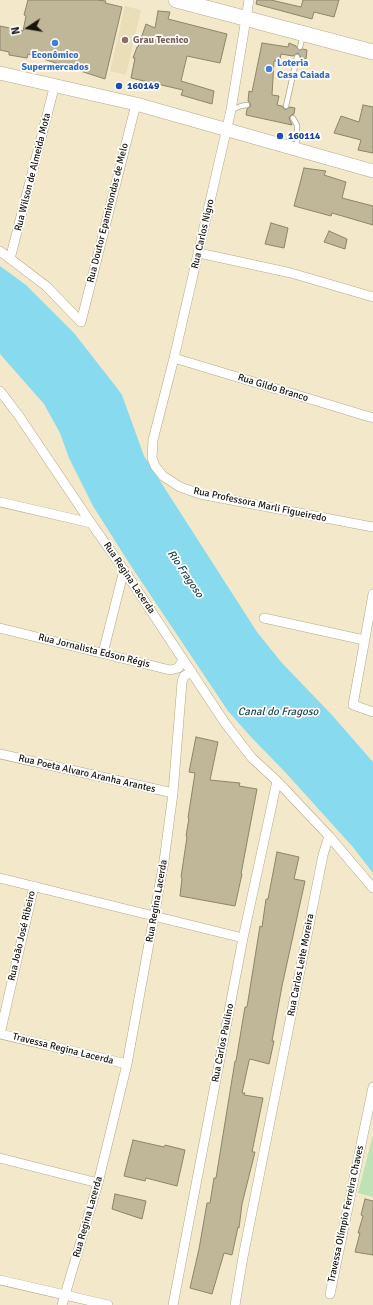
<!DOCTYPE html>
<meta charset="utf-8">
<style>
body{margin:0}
#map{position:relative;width:373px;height:1305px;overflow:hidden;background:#f3e9ca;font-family:Signika,sans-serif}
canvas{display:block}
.north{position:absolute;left:8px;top:8px;width:40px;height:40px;-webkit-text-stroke:3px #fff;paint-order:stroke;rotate:258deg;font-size:11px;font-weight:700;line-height:16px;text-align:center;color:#171409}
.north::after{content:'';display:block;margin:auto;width:14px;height:18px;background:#171409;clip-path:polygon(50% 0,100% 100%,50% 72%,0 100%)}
</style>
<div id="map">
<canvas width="373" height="1305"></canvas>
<div class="north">N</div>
</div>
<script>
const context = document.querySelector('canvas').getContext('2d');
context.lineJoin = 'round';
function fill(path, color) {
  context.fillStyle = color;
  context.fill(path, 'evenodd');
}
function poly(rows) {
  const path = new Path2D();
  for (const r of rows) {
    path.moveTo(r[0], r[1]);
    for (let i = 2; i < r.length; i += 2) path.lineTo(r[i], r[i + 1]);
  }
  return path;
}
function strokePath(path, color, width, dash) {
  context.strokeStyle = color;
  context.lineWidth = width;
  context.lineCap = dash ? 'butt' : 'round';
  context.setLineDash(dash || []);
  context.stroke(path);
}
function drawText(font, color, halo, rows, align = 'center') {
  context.font = font + ' Signika,sans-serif';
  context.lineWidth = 3.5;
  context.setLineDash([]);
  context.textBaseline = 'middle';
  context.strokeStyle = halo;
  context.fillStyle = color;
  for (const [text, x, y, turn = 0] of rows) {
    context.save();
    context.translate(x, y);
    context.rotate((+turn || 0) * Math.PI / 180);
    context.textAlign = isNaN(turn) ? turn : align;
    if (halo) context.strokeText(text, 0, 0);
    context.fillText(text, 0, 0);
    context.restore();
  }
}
fill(poly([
 [125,6,141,10,126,75,110,71]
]), '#eadeb8');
fill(poly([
 [373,1135,373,1197,358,1193]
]), '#bee1b5');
fill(poly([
 [0,266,26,285,74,333,117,388,122,395,144,456,257,632,282,663,331,714,373,762,373,873,352,846,285,772,251,737,228,711,129,563,93,506,69,458,60,433,44,404,0,354]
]), '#88daee');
const building = poly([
 [28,0,97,0,106,1,105,3,122,7,105,79,28,54,27,58,9,55,9,52,0,50,0,26,23,31,26,16,24,15,28,0],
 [257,0,271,0,301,7,303,0,339,0,334,17,314,12,312,19,256,4,257,0],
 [158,11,170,12,168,19,227,34,220,63,187,56,181,81,214,91,212,104,181,95,183,90,131,78,135,58,133,58,137,47,138,47,146,24,155,28,158,11],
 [262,43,288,47,289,43,296,46,297,48,299,50,301,50,303,49,307,50,306,59,301,58,300,56,298,53,296,54,293,56,281,54,280,61,274,61,272,95,279,96,277,105,282,106,284,109,287,109,290,107,295,108,294,114,291,115,289,118,292,125,246,115,247,109,251,106,250,103,248,101,249,91,252,92,262,43],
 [363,105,373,107,373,153,358,150,361,140,334,133,341,116,359,122,363,105],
 [304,168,326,171,324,175,346,182,342,198,373,206,373,225,332,213,331,216,294,206,304,168],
 [271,223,288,228,284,248,265,244,271,223],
 [329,231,347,239,345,249,324,242,329,231],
 [196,737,218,742,210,780,240,783,239,786,257,789,241,874,242,874,235,906,180,896,182,878,181,877,187,837,186,836,189,818,188,818,195,773,189,772,196,737],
 [277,852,299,857,294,879,305,881,282,986,272,1041,274,1041,269,1064,250,1059,249,1061,242,1093,245,1093,244,1095,263,1098,252,1152,255,1152,242,1204,239,1228,238,1227,232,1255,224,1253,212,1294,190,1288,199,1249,207,1203,210,1203,214,1178,216,1178,235,1061,236,1061,245,1007,247,1007,260,926,262,927,266,899,268,899,277,852],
 [133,1140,164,1147,165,1145,185,1150,177,1186,146,1178,145,1181,124,1176,133,1140],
 [115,1194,146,1201,142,1219,112,1209,115,1194],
 [365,1199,373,1201,373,1255,355,1252,360,1233,358,1233,363,1216,361,1215,365,1199]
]);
fill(building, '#c0b799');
strokePath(building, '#8d8468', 1);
const lane = poly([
 [300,47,303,35],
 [286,106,297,57],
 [231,110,241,106,247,105],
 [293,118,297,125,297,148]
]);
const street = poly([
 [249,0,231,110,174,358,153,440,152,458,155,466,163,476,180,487,200,494,373,527],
 [0,251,46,286,81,322],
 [199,253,291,273,373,297],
 [10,259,55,84],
 [81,322,136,104],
 [174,358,373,418],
 [0,391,19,416,91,523,124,570,225,723,252,758,277,781,329,836,373,888],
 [0,502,91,523],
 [373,594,353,705,373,712],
 [264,618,364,640],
 [0,628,170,670,178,668,183,660],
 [103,653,124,570],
 [0,754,173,793],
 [0,878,243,938],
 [0,1034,34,886],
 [0,1034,127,1064],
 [0,1158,98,1183],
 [0,1280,108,1305],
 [330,1294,373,1087],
 [62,1305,98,1183,127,1064,164,861,173,793,182,682,184,676,192,672],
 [173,1305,243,938,277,781],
 [235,1305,243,1257,323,855,329,836]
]);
const secondary = poly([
 [0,73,136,104,373,171]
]);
const primary = poly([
 [176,0,373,52]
]);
strokePath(lane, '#b1a88b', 6);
strokePath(street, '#b1a88b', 10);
strokePath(secondary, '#b1a88b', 14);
strokePath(primary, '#b1a88b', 16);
strokePath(lane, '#fff', 4.5);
strokePath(street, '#fff', 9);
strokePath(secondary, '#fff', 13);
strokePath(primary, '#fff', 15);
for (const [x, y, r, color] of [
 [125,40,4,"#8d6e63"],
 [55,43,4,"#3f7fe0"],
 [269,69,4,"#3f7fe0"],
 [119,86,4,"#1a4fb4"],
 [280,136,4,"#1a4fb4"]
]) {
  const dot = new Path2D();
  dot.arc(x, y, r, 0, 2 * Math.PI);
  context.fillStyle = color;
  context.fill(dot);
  strokePath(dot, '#fff', 1.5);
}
drawText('bold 10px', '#785e54', '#fff', [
 ["Grau Tecnico",133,40]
], 'left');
drawText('bold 10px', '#366cbe', '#fff', [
 ["Econômico",55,55],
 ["Supermercados",55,67],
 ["Loteria",277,63,"left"],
 ["Casa Caiada",277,75,"left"]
]);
drawText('bold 10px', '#164399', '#fff', [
 ["160149",127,86],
 ["160114",288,136]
], 'left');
drawText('10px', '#171409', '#fff', [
 ["Rua Wilson de Almeida Mota",33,172,-76],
 ["Rua Doutor Epaminondas de Melo",108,213,-76],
 ["Rua Carlos Nigro",203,234,-77],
 ["Rua Gildo Branco",273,388,17],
 ["Rua Professora Marli Figueiredo",260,505,12],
 ["Rua Regina Lacerda",129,578,56],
 ["Rua Jornalista Edson Régis",94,651,14],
 ["Rua Poeta Alvaro Aranha Arantes",87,774,13],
 ["Rua Regina Lacerda",157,901,-80],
 ["Rua João José Ribeiro",22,936,-77],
 ["Rua Carlos Leite Moreira",301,965,-79],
 ["Rua Carlos Paulino",223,1043,-79],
 ["Travessa Regina Lacerda",63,1049,14],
 ["Travessa Olímpio Ferreira Chaves",346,1214,-78],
 ["Rua Regina Lacerda",88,1217,-74]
]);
drawText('italic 11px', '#204750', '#fff', [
 ["Rio Fragoso",185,574,56],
 ["Canal do Fragoso",278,712]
]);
</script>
